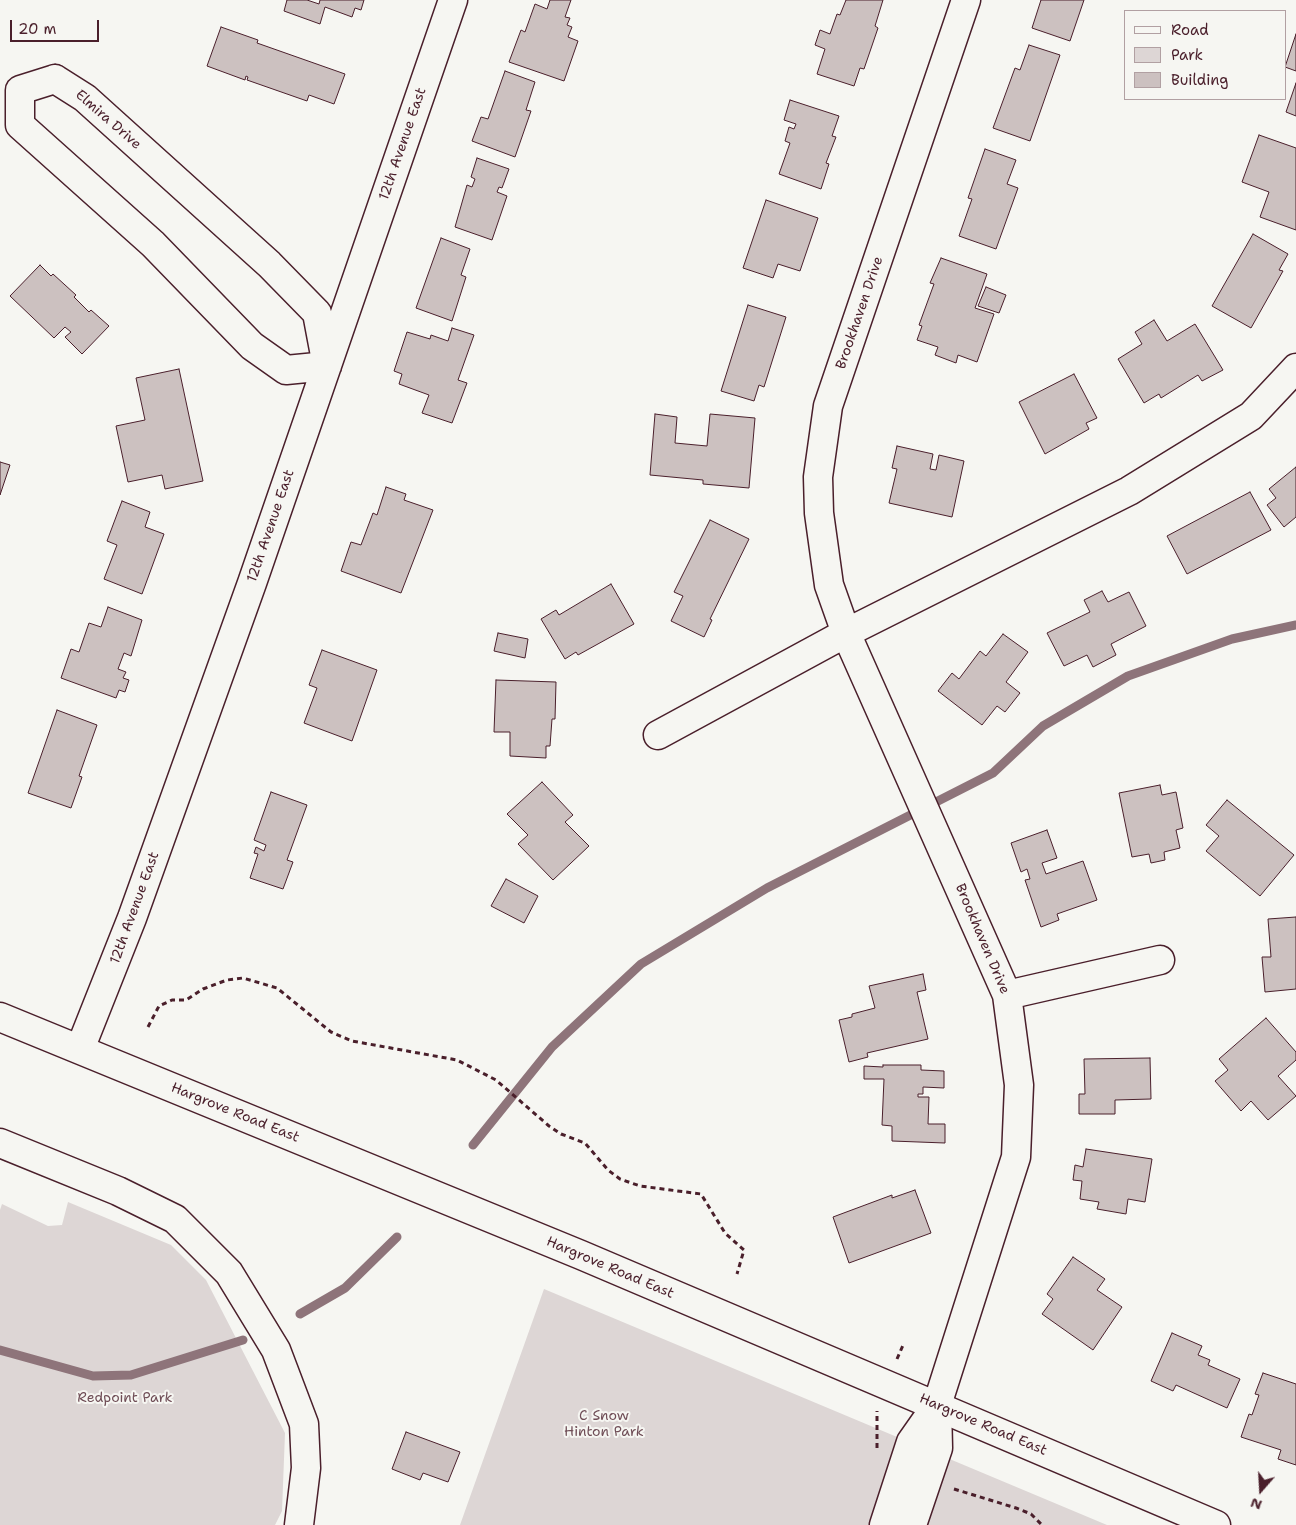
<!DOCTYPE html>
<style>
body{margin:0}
#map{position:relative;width:1296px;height:1525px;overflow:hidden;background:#f6f6f2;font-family:"Shantell Sans",sans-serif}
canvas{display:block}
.legend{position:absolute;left:1124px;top:10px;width:162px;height:90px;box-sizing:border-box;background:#f6f6f2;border:1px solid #b1a0a2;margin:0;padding:6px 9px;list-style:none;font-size:15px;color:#4a1f2b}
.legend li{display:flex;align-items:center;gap:10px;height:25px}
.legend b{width:25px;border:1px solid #b1a0a2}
.north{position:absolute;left:1236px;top:1465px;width:50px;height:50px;-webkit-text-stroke:4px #f6f6f2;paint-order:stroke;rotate:199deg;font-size:14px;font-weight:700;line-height:20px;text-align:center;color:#4a1f2b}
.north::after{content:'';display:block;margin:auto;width:18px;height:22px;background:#4a1f2b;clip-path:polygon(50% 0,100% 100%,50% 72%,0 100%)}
.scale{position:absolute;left:10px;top:20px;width:89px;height:22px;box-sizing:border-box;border:2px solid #4a1f2b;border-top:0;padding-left:6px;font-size:15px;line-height:18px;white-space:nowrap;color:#4a1f2b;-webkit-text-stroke:4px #f6f6f2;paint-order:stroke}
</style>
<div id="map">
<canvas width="1296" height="1525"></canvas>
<ul class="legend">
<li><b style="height:6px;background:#f6f6f2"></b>Road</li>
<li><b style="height:14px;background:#ddd6d5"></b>Park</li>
<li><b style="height:14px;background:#ccc1c0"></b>Building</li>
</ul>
<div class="north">N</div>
<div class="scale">20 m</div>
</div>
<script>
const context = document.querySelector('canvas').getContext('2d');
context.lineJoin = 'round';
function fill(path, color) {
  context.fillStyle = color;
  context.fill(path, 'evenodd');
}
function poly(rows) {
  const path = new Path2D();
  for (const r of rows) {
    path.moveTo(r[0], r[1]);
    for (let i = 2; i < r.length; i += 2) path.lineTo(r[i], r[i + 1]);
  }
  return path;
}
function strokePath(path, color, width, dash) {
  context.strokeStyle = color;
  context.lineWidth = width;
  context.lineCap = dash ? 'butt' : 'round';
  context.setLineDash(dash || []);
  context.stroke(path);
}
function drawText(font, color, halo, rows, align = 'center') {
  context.font = font + ' "Shantell Sans",sans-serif';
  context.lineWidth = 4;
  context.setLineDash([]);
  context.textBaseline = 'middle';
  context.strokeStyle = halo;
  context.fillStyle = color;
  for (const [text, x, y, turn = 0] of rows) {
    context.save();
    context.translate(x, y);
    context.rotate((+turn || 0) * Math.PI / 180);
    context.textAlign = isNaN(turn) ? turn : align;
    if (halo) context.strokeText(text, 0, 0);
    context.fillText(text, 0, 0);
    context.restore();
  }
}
fill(poly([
 [68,1202,171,1245,206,1280,285,1433,282,1511,275,1525,0,1525,0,1210,2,1204,48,1226,62,1225],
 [544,1289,1107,1525,460,1525]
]), '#ddd6d5');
strokePath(poly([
 [473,1145,552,1047,641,964,767,888,993,773,1043,726,1128,676,1232,639,1296,625],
 [300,1314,345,1288,397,1237],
 [0,1350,93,1376,131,1375,243,1340]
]), '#8e747a', 9);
const building = poly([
 [287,0,307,0,319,4,320,0,364,0,361,10,355,8,352,17,325,7,320,24,284,11,287,0],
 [550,0,571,0,565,17,570,18,567,25,572,27,568,37,578,41,564,81,509,62,521,30,525,32,535,4,547,9,550,0],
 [846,0,883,0,875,26,878,28,864,69,860,68,854,86,817,74,825,49,815,45,820,30,830,34,837,14,840,15,846,0],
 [1041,0,1084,0,1070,41,1032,28,1041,0],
 [221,27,258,40,257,43,345,74,334,104,309,95,307,101,247,80,248,77,246,76,245,80,207,66,221,27],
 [1296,34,1296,71,1285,67,1296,34],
 [1029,45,1060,55,1030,141,993,128,1015,68,1020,70,1029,45],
 [505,71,535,82,526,110,531,111,515,157,472,141,481,117,488,119,505,71],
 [1296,83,1296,116,1286,112,1296,83],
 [790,100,839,116,832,136,836,137,826,163,829,164,821,189,779,174,790,143,785,141,789,127,794,129,796,124,784,120,790,100],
 [1259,135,1296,148,1296,230,1260,217,1269,192,1242,182,1259,135],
 [985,149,1016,160,1007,184,1018,188,996,249,959,236,972,199,968,198,985,149],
 [477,158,509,169,502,188,499,187,497,192,507,196,492,240,455,227,467,185,472,187,475,179,471,177,477,158],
 [766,200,818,218,800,271,778,264,773,278,743,268,766,200],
 [1253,234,1288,254,1279,270,1283,271,1251,328,1212,306,1253,234],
 [441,238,470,249,461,275,466,277,452,321,416,308,441,238],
 [941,258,987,274,975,308,994,314,977,362,958,355,956,363,935,355,938,347,917,340,922,326,919,325,934,284,930,283,941,258],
 [40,265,51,276,53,274,76,295,74,297,89,312,91,310,109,326,82,354,65,337,71,332,65,327,54,338,10,296,40,265],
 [986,287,1006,295,999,313,978,306,986,287],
 [748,305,786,317,764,387,759,385,754,401,721,391,748,305],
 [1154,320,1167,341,1195,324,1223,370,1202,381,1198,375,1161,398,1159,394,1144,403,1118,359,1142,344,1135,332,1154,320],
 [452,328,474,335,458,380,467,383,452,423,422,413,429,395,399,384,402,374,394,371,407,332,430,339,431,335,448,341,452,328],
 [179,369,203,481,165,489,162,475,128,482,116,426,145,420,136,378,179,369],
 [1074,374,1097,418,1086,423,1089,429,1045,454,1019,402,1074,374],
 [655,414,677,417,675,443,707,446,710,414,755,418,749,488,703,484,703,480,650,475,655,414],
 [897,446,933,454,930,469,936,470,939,455,964,461,952,517,889,503,897,469,892,468,897,446],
 [0,462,10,465,0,495,0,462],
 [1296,467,1296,517,1284,527,1267,505,1276,498,1269,489,1296,467],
 [386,487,406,494,404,500,433,510,401,593,341,571,351,542,361,545,373,513,377,515,386,487],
 [1250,492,1271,530,1187,574,1167,536,1250,492],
 [122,501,150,512,145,527,164,534,142,594,104,579,117,545,107,541,122,501],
 [710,520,749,539,710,619,712,620,704,637,671,621,683,596,674,592,710,520],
 [611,584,634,624,578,655,576,652,565,659,541,619,556,610,559,615,611,584],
 [1102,591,1108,602,1129,592,1146,626,1111,644,1116,655,1093,667,1087,655,1064,666,1047,633,1090,612,1084,600,1102,591],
 [108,607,142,620,131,656,124,653,118,669,126,672,123,678,129,680,125,692,119,690,116,698,61,678,71,649,79,652,89,623,101,627,108,607],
 [498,633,528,639,525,658,494,651,498,633],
 [1003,634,1028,652,1006,682,1020,693,1005,712,997,706,982,725,938,691,952,673,959,679,980,651,986,656,1003,634],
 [322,650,377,670,352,741,304,723,317,688,309,685,322,650],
 [496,680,556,682,555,719,552,719,550,746,546,746,546,758,510,756,510,732,494,732,496,680],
 [57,710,97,725,79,776,82,777,71,808,28,793,57,710],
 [542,782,573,815,565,822,589,846,553,880,518,844,528,835,507,814,542,782],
 [1160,785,1162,795,1176,792,1183,828,1176,830,1180,848,1164,852,1165,860,1151,863,1149,854,1132,857,1119,793,1160,785],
 [271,792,307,805,287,860,293,862,283,889,250,878,258,854,254,853,256,847,264,851,266,845,254,840,271,792],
 [1227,800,1294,855,1260,896,1206,851,1219,836,1206,825,1227,800],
 [1047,830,1057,858,1042,863,1046,874,1083,861,1097,900,1057,914,1059,920,1041,927,1025,880,1030,879,1027,869,1021,872,1011,843,1047,830],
 [506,879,538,896,524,923,491,906,506,879],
 [1296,917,1296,989,1265,992,1262,957,1271,957,1268,919,1296,917],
 [923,974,926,990,917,992,928,1039,867,1053,868,1057,849,1062,839,1020,852,1017,852,1014,875,1008,869,986,923,974],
 [1266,1018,1296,1052,1296,1060,1278,1076,1296,1096,1268,1120,1251,1101,1241,1111,1215,1081,1228,1070,1219,1059,1266,1018],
 [1150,1058,1151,1099,1115,1100,1115,1114,1079,1114,1079,1094,1085,1094,1084,1059,1150,1058],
 [883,1065,921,1065,921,1070,944,1071,944,1088,923,1087,923,1094,918,1094,918,1097,929,1097,928,1124,945,1124,945,1143,892,1141,892,1126,882,1125,884,1079,864,1079,864,1066,883,1067,883,1065],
 [1086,1149,1152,1159,1145,1202,1128,1199,1126,1214,1097,1209,1099,1202,1080,1199,1082,1181,1073,1180,1075,1165,1083,1167,1086,1149],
 [915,1190,931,1233,849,1263,833,1217,892,1195,892,1198,915,1190],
 [1073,1257,1105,1279,1097,1290,1122,1307,1093,1350,1042,1314,1053,1299,1047,1294,1073,1257],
 [1172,1333,1202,1346,1198,1355,1210,1360,1208,1365,1240,1379,1227,1408,1176,1385,1173,1391,1151,1381,1172,1333],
 [1263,1373,1296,1384,1296,1465,1278,1459,1281,1450,1241,1437,1249,1414,1252,1415,1259,1395,1255,1394,1263,1373],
 [406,1432,460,1452,448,1482,423,1473,420,1480,392,1469,406,1432]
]);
fill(building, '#ccc1c0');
strokePath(building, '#4a1f2b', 1);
const street = poly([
 [55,79,85,98,269,264,317,313,327,366,286,370,252,346,153,244,20,125,20,90,55,79],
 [658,735,846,633,1129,491,1251,416,1296,368],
 [1007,995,1160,960],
 [80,1049,132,918,252,583,453,0],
 [0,1143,118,1191,175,1219,229,1273,276,1350,304,1424,306,1468,299,1525],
 [884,1525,911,1442,937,1405,1016,1157,1019,1085,1007,995,846,633,829,585,819,513,818,477,828,406,966,0],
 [912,1525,938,1448,937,1405]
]);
const secondary = poly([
 [0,1017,581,1255,1216,1525]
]);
strokePath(street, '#4a1f2b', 31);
strokePath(secondary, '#4a1f2b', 31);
strokePath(poly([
 [148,1027,159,1006,172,1000,186,1000,203,989,227,980,243,978,277,988,331,1032,352,1041,457,1060,496,1080,549,1126,561,1134,585,1143,608,1170,620,1179,640,1186,701,1194,725,1233,744,1250,737,1274],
 [897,1359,904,1343],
 [877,1448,877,1411],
 [954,1489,1016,1508,1031,1514,1042,1525]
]), '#4a1f2b', 3, [5, 4]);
strokePath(street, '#f6f6f2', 28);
strokePath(secondary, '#f6f6f2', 28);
drawText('14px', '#4a1f2b', '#f6f6f2', [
 ["Elmira Drive",108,120,41],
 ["12th Avenue East",403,144,-71],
 ["Brookhaven Drive",860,313,-71],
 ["12th Avenue East",271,526,-71],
 ["12th Avenue East",135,908,-70],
 ["Brookhaven Drive",982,939,67],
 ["Hargrove Road East",235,1113,22],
 ["Hargrove Road East",610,1268,23],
 ["Hargrove Road East",983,1425,23]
]);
drawText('14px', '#6f4d56', '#f6f6f2', [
 ["Redpoint Park",125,1398],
 ["C Snow",604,1416],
 ["Hinton Park",604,1432]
]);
</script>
